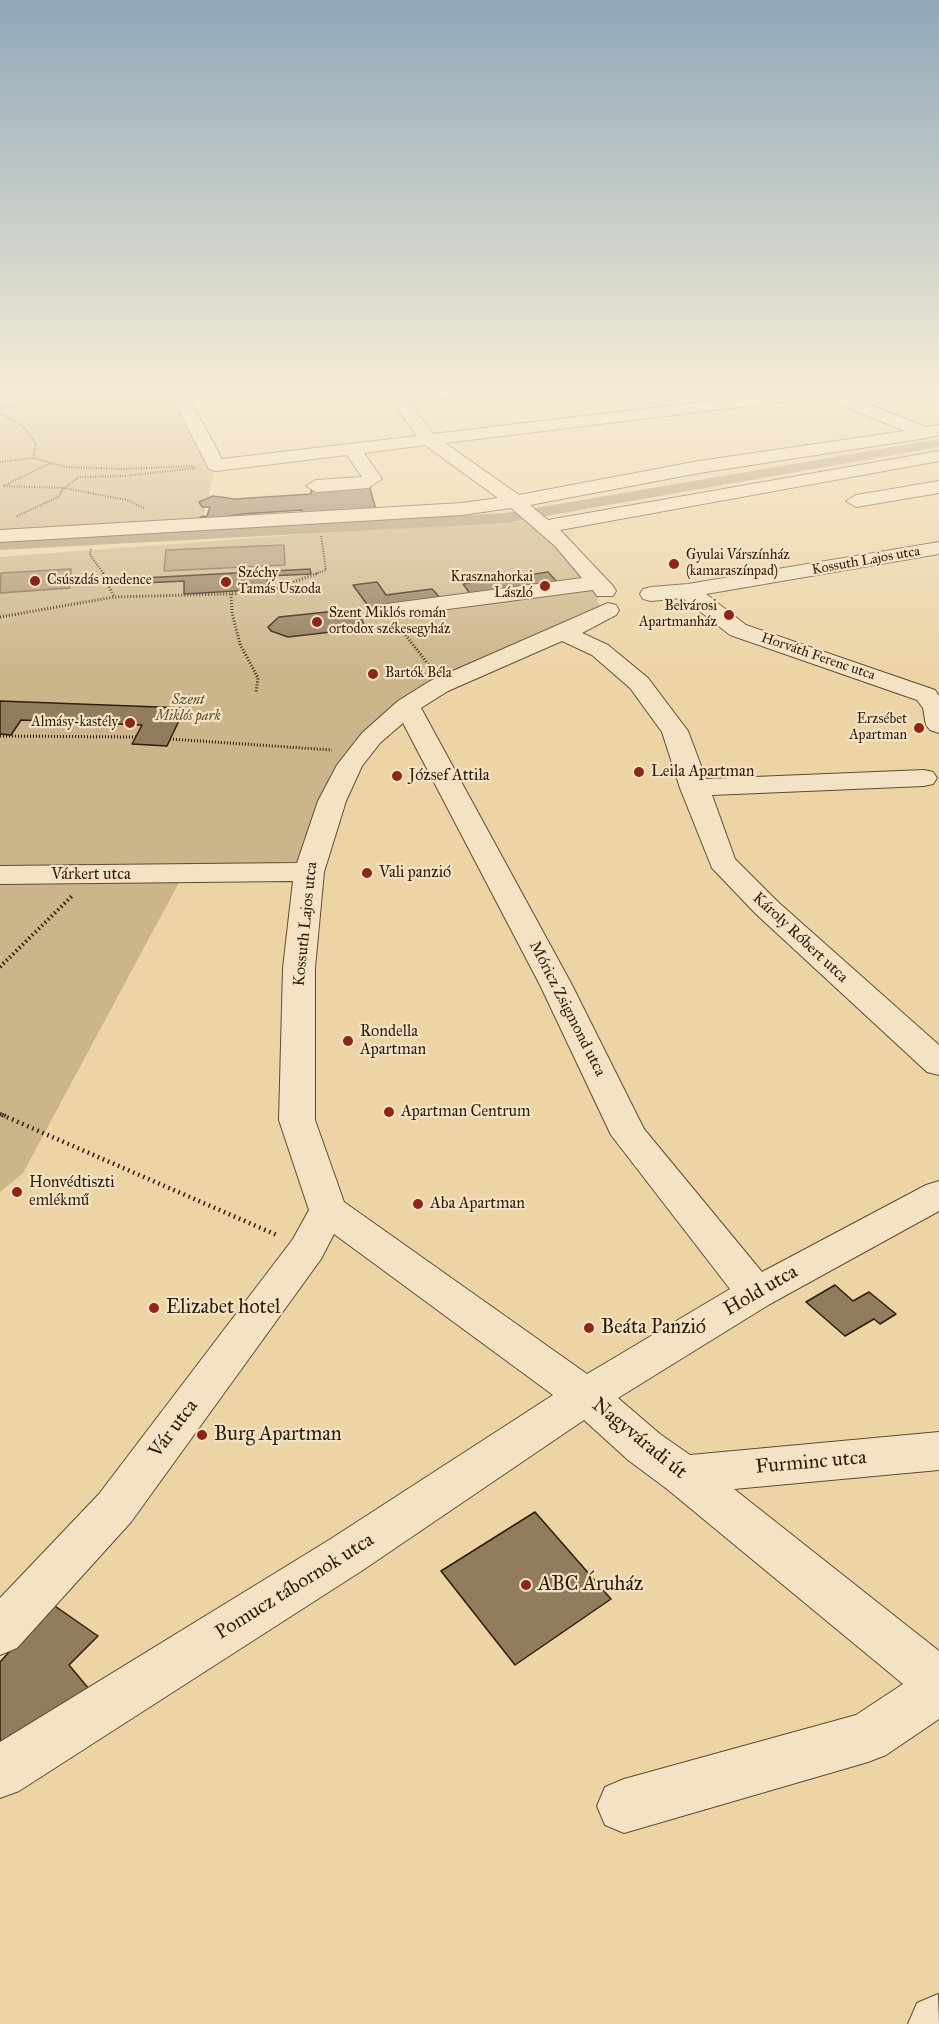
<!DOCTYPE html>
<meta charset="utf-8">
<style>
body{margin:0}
canvas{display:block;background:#ecd4a5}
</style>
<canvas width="939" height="2024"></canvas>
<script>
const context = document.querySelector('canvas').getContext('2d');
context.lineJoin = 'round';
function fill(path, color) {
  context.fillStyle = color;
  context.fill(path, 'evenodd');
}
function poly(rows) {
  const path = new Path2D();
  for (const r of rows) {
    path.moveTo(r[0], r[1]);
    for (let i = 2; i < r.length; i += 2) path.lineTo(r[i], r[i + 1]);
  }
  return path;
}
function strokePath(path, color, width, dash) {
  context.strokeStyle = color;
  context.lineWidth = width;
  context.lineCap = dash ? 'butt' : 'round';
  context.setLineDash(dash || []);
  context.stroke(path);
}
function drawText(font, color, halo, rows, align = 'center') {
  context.font = font + ' "IM FELL Great Primer",serif';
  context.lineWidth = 4.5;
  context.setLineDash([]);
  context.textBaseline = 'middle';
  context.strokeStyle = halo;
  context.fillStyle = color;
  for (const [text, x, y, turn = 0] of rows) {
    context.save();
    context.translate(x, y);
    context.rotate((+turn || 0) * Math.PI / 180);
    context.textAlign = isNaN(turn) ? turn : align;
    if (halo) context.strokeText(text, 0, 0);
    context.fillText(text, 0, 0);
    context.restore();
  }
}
fill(poly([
 [0,391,177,391,216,465,202,523,0,536],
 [527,521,562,542,599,594,597,602,608,610,440,686,371,738,309,872,183,875,23,1173,0,1192,0,557,320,533]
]), '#ccb58b');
const water = poly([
 [284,545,285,565,164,571,166,550,284,545],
 [71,569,70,588,0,593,1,573,71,569]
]);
fill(water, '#ac9672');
strokePath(water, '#7a664a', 1.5);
fill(poly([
 [939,439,939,447,506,523,0,550,0,540,506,513,939,439]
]), '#ac9672');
const building = poly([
 [369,485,376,510,303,515,302,510,242,514,206,520,200,517,207,516,210,507,202,507,199,502,213,496,235,499,311,494,311,490,369,485],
 [310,569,311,574,267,576,268,589,184,594,184,581,143,583,143,578,310,569],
 [548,572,559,584,472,596,463,584,496,579,492,575,506,574,509,578,548,572],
 [377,582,386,595,432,589,442,600,371,610,353,585,377,582],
 [356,609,366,628,288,637,271,631,268,627,279,617,356,609],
 [0,701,185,708,167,746,132,744,142,725,21,720,11,735,0,734,0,701],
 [835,1285,853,1301,869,1292,896,1314,880,1324,874,1319,845,1336,806,1302,835,1285],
 [535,1512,611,1599,515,1665,441,1571,535,1512],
 [52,1604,98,1636,69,1665,89,1689,0,1748,0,1662,52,1604]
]);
fill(building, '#917c5d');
strokePath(building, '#2f1d0e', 1.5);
const minor = poly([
 [169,391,185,391,222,459,417,436,385,391,482,391,474,396,410,402,433,434,794,391,841,391,840,393,926,427,939,425,939,435,926,438,699,473,530,505,548,520,939,451,939,461,560,530,613,586,616,591,613,596,597,596,593,590,387,617,379,615,376,610,379,605,582,578,555,546,511,508,462,515,0,542,0,530,462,503,498,498,425,445,364,453,382,479,368,488,316,492,306,486,316,480,362,477,347,455,216,471,209,469,169,391],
 [821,397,905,431,699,461,519,495,445,443,821,397],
 [939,481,939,493,856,507,846,501,856,495,939,481],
 [939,542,939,554,706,594,746,625,935,690,939,696,939,733,930,730,926,725,923,708,917,700,730,635,683,598,651,601,643,599,640,594,643,589,651,587,688,584,939,542],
 [608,603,616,605,619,610,616,615,582,633,608,645,648,678,688,731,706,779,924,770,933,772,937,778,933,784,924,786,712,795,735,859,778,902,939,1045,939,1075,927,1072,756,914,712,868,680,788,662,732,630,688,592,655,562,641,448,691,421,708,572,985,644,1129,762,1272,926,1185,939,1181,939,1211,770,1304,618,1398,660,1434,690,1455,939,1432,939,1470,734,1489,939,1651,939,1719,886,1755,868,1762,624,1833,605,1825,597,1806,605,1787,624,1779,856,1715,903,1684,667,1489,628,1460,584,1420,363,1570,19,1791,0,1798,0,1742,329,1540,553,1395,334,1234,321,1259,131,1522,17,1648,0,1655,0,1598,99,1494,293,1239,309,1210,279,1120,283,968,293,881,0,884,0,866,297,863,318,801,337,765,362,733,398,701,430,681,608,603],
 [403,723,540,985,611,1135,730,1289,587,1374,344,1202,315,1120,315,968,324,872,346,801,362,766,380,743,403,723],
 [938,1994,939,2024,908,2024,917,2003,938,1994]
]);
strokePath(minor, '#5e4b34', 2);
strokePath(poly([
 [0,409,23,402,32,391],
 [0,413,23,426,36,444,33,458],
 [0,462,33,458,66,467,122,469,194,466],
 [144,508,127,500,64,488,79,477,124,476,197,468],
 [17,516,58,497,64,488,3,486,51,463],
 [91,549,90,555,104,574],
 [315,574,326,570,321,535]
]), '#2f1d0e', 2, [1, 1.5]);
strokePath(poly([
 [103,573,114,597],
 [231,594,232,613,240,644,258,678,256,693],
 [0,617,114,597,262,593,319,573],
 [400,628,432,669],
 [0,736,136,737],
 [170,739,332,750]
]), '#2f1d0e', 3, [1, 2]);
strokePath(poly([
 [0,967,72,896],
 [0,1114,6,1116]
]), '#2f1d0e', 4, [1.5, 3]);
strokePath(poly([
 [2,1115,279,1236]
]), '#2f1d0e', 4.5, [1.5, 4]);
fill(minor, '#f3e3c4');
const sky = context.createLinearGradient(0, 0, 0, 674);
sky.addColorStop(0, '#90a8b9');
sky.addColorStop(0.58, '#f6ecd6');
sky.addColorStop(1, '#f6ecd600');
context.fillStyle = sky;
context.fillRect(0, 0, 939, 674);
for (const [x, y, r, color] of [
 [674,564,6,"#8f2418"],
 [35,581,6,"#8f2418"],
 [226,582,6,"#8f2418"],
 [545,586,6,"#8f2418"],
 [729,615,6,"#8f2418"],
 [317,622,6,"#8f2418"],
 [373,674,6,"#8f2418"],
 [130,723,6,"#8f2418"],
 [919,728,6,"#8f2418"],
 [639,772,6,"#8f2418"],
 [397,776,6,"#8f2418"],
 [367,873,6,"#8f2418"],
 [348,1041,6,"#8f2418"],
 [389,1112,6,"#8f2418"],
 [17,1192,6,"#8f2418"],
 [418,1204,6,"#8f2418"],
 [154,1308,6,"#8f2418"],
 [589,1328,6,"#8f2418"],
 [202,1435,6,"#8f2418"],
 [526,1585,6,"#8f2418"]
]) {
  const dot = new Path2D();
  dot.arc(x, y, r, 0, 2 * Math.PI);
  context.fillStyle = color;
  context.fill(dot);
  strokePath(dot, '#f3e3c4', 2);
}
drawText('14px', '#2f1d0e', '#f3e3c4', [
 ["Gyulai Várszínház",686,556],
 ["(kamaraszínpad)",686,572],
 ["Széchy",238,574],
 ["Tamás Uszoda",238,590],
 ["Krasznahorkai",533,578,"right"],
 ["László",533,594,"right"],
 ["Csúszdás medence",47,581],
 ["Belvárosi",717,607,"right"],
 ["Apartmanház",717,623,"right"],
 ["Szent Miklós román",329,614],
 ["ortodox székesegyház",329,630],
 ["Bartók Béla",385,674],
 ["Erzsébet",907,720,"right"],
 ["Apartman",907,736,"right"],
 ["Almásy-kastély",118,723,"right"]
], 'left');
drawText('14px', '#2f1d0e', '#f3e3c4', [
 ["Kossuth Lajos utca",866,561,-10],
 ["Horváth Ferenc utca",818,657,19]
]);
drawText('italic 14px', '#5e4b34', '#f3e3c4', [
 ["Szent",188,701],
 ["Miklós park",188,717]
]);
drawText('16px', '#2f1d0e', '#f3e3c4', [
 ["Leila Apartman",651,772],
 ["József Attila",409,776],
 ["Vali panzió",379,873],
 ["Rondella",360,1032],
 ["Apartman",360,1050],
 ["Apartman Centrum",401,1112],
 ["Honvédtiszti",29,1183],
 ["emlékmű",29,1201],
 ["Aba Apartman",430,1204]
], 'left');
drawText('16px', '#2f1d0e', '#f3e3c4', [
 ["Várkert utca",91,875],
 ["Kossuth Lajos utca",306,924,-84],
 ["Károly Róbert utca",800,938,43],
 ["Móricz Zsigmond utca",567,1009,63]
]);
drawText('20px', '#2f1d0e', '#f3e3c4', [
 ["Hold utca",761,1291,-30],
 ["Vár utca",174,1429,-53],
 ["Nagyváradi út",639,1439,39],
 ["Furminc utca",811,1463,-5],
 ["Pomucz tábornok utca",295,1587,-32]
]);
drawText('20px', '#2f1d0e', '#f3e3c4', [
 ["Elizabet hotel",166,1308],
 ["Beáta Panzió",601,1328],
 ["Burg Apartman",214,1435],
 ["ABC Áruház",538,1585]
], 'left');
</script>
